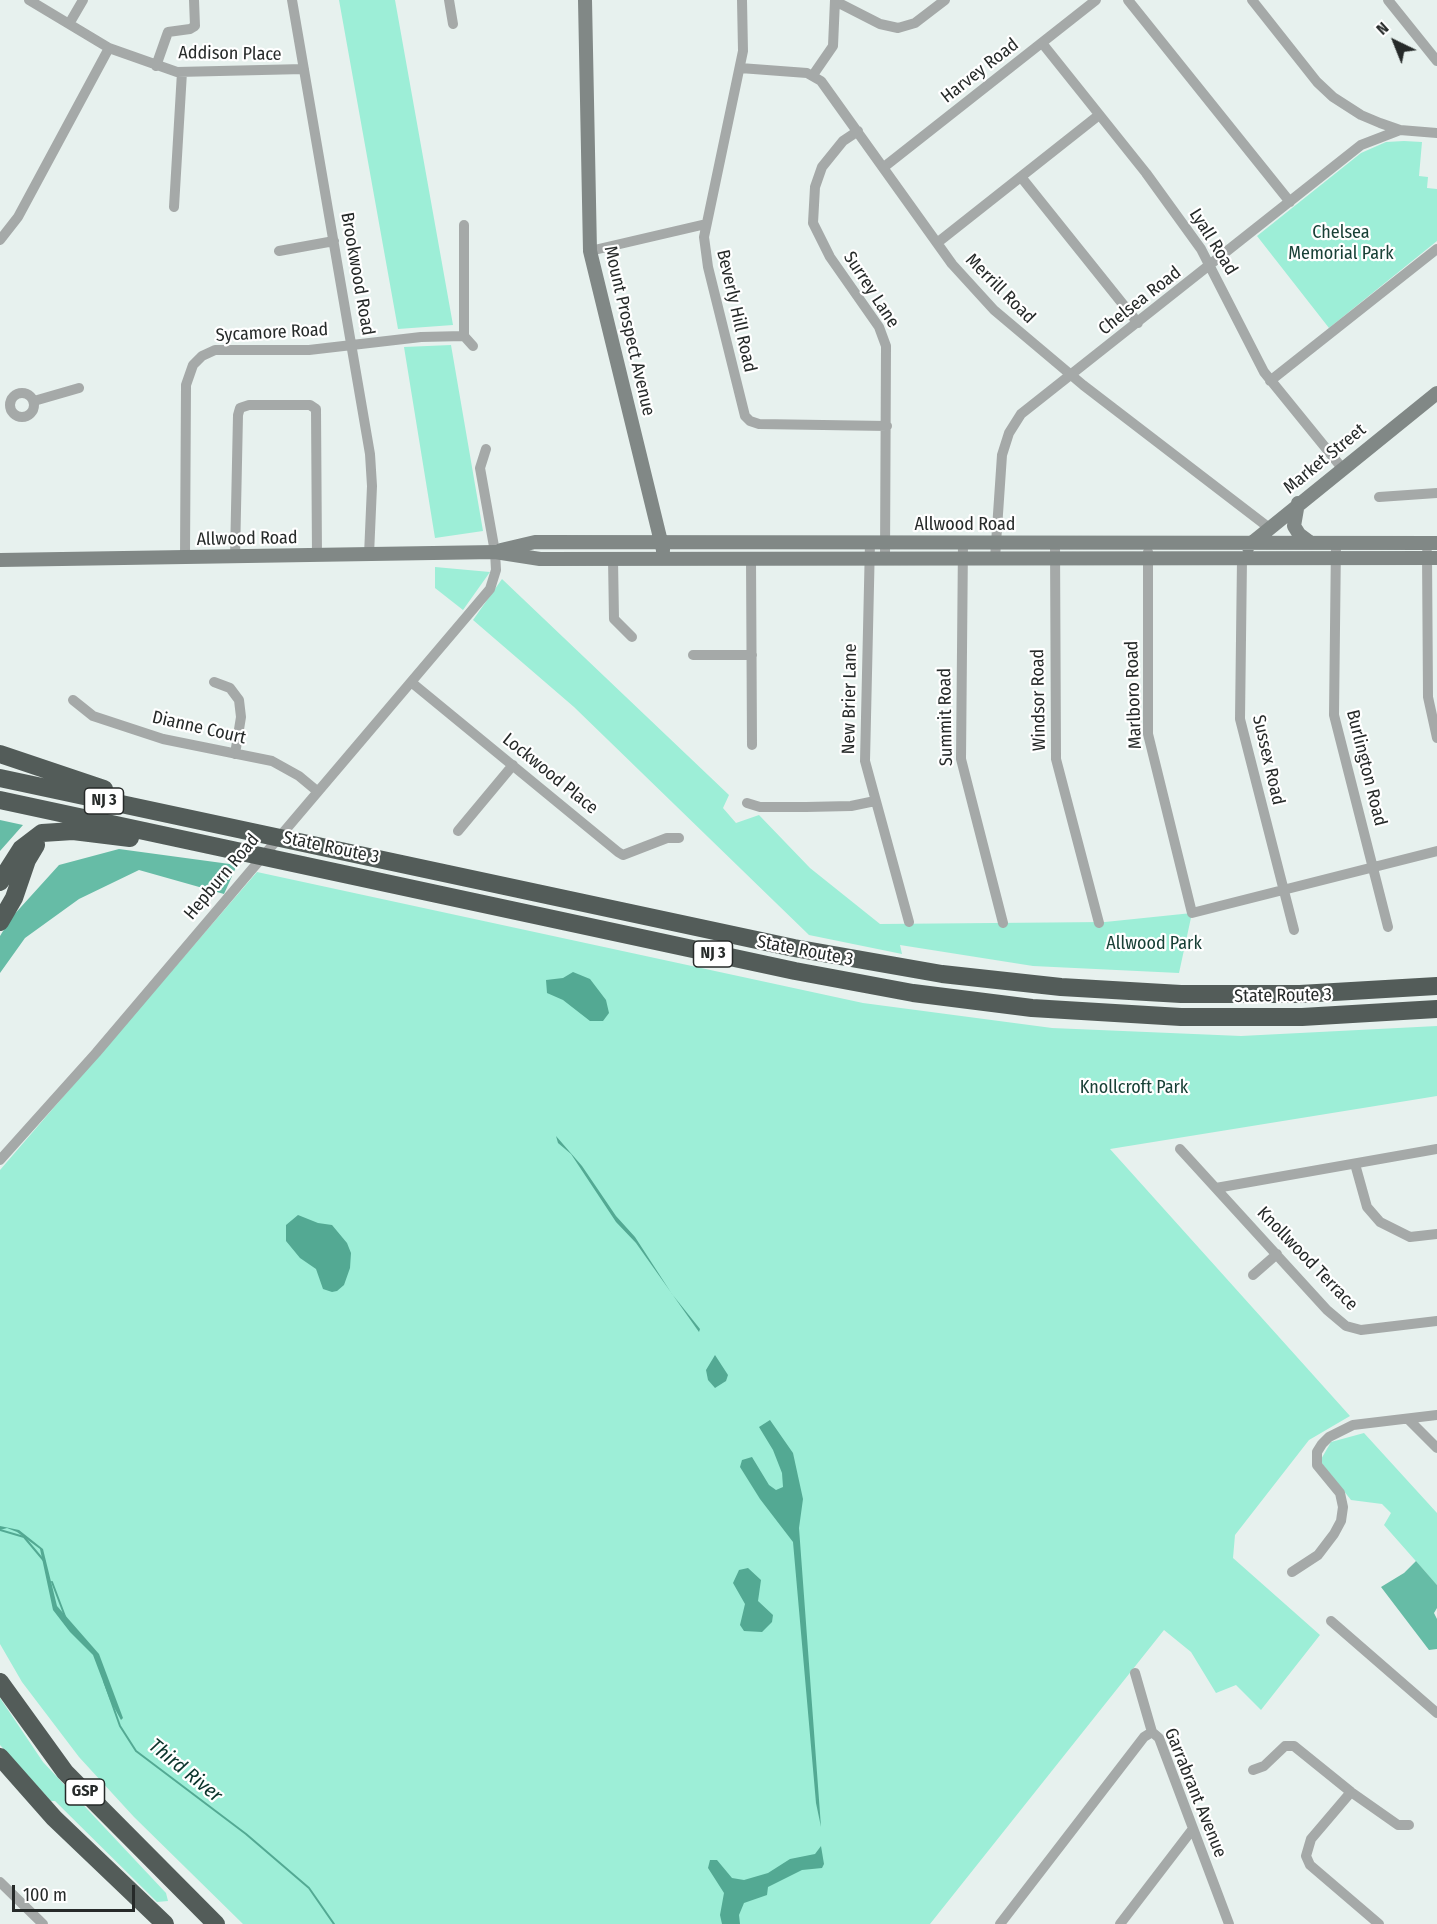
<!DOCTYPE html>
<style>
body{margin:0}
#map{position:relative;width:1437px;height:1924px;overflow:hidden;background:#e7f1ee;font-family:"Fira Sans Condensed",sans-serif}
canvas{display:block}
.north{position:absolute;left:1365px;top:12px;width:60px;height:60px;-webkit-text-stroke:4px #fff;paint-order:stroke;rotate:317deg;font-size:16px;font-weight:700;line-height:24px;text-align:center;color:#262a29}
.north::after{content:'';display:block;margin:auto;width:21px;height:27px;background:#262a29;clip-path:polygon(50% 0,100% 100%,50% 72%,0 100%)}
.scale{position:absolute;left:12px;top:1885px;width:123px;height:27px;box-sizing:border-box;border:3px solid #262a29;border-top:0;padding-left:8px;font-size:18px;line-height:21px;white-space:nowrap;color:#262a29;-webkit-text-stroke:4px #fff;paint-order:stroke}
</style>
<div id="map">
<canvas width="1437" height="1924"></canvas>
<div class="north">N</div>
<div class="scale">100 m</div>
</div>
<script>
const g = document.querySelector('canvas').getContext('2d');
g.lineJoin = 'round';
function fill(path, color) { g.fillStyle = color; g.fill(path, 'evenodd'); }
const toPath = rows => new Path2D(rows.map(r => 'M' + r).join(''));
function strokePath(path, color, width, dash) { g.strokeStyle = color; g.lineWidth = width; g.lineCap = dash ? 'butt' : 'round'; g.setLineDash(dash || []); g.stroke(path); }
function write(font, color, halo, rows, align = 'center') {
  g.font = font + ' "Fira Sans Condensed",sans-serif'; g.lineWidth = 4.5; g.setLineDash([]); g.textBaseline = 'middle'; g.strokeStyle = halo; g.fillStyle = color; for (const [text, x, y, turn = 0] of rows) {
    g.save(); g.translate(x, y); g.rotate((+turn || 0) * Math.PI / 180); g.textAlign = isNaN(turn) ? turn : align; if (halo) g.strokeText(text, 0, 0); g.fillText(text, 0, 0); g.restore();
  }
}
fill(toPath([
 [339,0,395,0,453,325,398,329],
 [1404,141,1422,142,1419,176,1428,177,1427,188,1437,189,1437,241,1329,328,1257,236,1361,153,1386,142],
 [451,345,483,531,435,538,404,347],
 [435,567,490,572,463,610,435,588],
 [502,579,729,795,723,808,736,823,759,815,810,868,880,924,1105,922,1192,913,1179,973,1033,966,900,945,902,954,809,935,574,707,473,620],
 [257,872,863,1003,1052,1028,1241,1036,1437,1026,1437,1096,1110,1149,1350,1416,1309,1440,1235,1535,1233,1558,1320,1635,1261,1710,1236,1685,1216,1693,1191,1652,1164,1630,930,1924,243,1924,134,1817,79,1757,22,1682,0,1644,0,1170],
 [1364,1433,1437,1513,1437,1585,1384,1525,1391,1513,1382,1504,1351,1500,1320,1461,1331,1442],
 [0,1698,43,1762,166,1893,168,1901,157,1902,55,1801,51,1801,0,1745]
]), '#9deed7');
fill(toPath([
 [0,820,23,825,0,851],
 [119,849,237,865,224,894,139,870,79,899,25,938,0,973,0,936,11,918,59,865],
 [1416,1561,1437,1585,1437,1608,1434,1613,1437,1619,1437,1649,1429,1650,1381,1587,1404,1573]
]), '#66bca6');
fill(toPath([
 [573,972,590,979,606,1000,609,1013,603,1021,590,1021,563,1000,547,993,546,980,563,978],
 [556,1136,582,1166,616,1216,635,1237,672,1294,700,1329,699,1332,636,1243,616,1222,571,1154,558,1143],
 [298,1215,318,1223,332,1225,347,1243,351,1253,350,1268,344,1285,337,1291,332,1292,323,1289,316,1269,300,1258,286,1241,286,1225],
 [715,1355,728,1375,726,1381,715,1388,708,1380,706,1370],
 [770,1420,793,1453,803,1499,799,1528,821,1827,816,1803,793,1542,760,1499,740,1467,742,1460,752,1457,769,1485,776,1490,783,1487,782,1473,773,1450,759,1427],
 [0,1526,19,1530,43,1549,57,1606,99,1654,123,1718,121,1720,110,1700,93,1655,70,1632,53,1610,40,1549,17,1532,7,1528,0,1530],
 [748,1568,761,1580,758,1601,773,1615,772,1622,762,1632,744,1631,740,1625,745,1604,733,1583,739,1570],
 [821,1846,824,1864,822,1868,802,1870,768,1887,767,1895,744,1903,739,1915,740,1924,722,1924,720,1915,724,1893,708,1868,710,1860,717,1860,732,1878,744,1880,768,1873,790,1859,815,1854]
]), '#53a993');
strokePath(toPath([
 [0,1530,24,1537,45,1562],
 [52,1582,66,1619],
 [104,1681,120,1726,136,1751,246,1834,309,1888,334,1924]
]), '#53a993', 2);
strokePath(toPath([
 [29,0,109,48,177,72,304,69],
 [292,0,370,454,372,486,369,555],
 [449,0,453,24],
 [742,0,743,51,704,237,708,267,745,416,750,421,759,424,887,426],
 [1128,0,1290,202],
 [1252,0,1317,82,1333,97,1361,115,1380,123,1400,130,1437,133],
 [1388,0,1437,61],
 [835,1,880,24,898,28,915,23,945,0],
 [69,24,83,0],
 [1042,43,1146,173,1201,249,1264,372,1342,468],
 [156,66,168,32,190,29,195,26,194,0],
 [740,68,807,73,821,81,952,264,994,310,1083,385,1268,527],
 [813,75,833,46,835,0],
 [858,131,843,141,822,167,815,187,813,223,830,257,879,327,886,346,885,559],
 [884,167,1096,0],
 [1021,177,1138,323],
 [174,207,182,72],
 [0,240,18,217,109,48],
 [937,243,1099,115],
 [279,251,334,241],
 [590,251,706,224],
 [464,336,464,225],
 [1270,381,1437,249],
 '10 405a12 12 0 1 1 24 0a12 12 0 1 1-24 0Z',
 [34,401,79,388],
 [1379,497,1437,493],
 [870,542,865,761,909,922],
 [963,542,961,759,1003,923],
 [1336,542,1334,715,1388,927],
 [1055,543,1056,759,1099,923],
 [1148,552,1148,734,1192,913,1437,851],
 [1427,552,1428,697,1437,738],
 [185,557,186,385,193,365,202,356,215,350,309,350,421,337,464,336,473,346],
 [235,557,238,415,240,408,249,405,310,405,316,409,317,556],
 [995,558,1002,455,1009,433,1021,414,1361,145,1400,130],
 [613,559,614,619,632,637],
 [751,559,752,745],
 [1242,559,1240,719,1294,930],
 [693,655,752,655],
 [214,682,230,688,239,700,241,717,235,754],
 [411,682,618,852,623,855,667,838,679,838],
 [73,700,93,716,163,739,272,761,299,776,317,791],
 [747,803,760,807,806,807,851,806,875,801],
 [458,831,513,765],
 [1180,1149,1327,1310,1346,1326,1361,1330,1437,1321],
 [0,1160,96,1053,490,589,496,570,495,552,480,468,486,449],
 [1355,1164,1367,1207,1380,1222,1410,1237,1437,1234],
 [1216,1188,1437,1149],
 [1253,1275,1277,1254],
 [1408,1419,1437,1448],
 [1292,1572,1318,1555,1334,1534,1341,1521,1343,1507,1340,1493,1317,1465,1317,1452,1322,1444,1329,1437,1353,1425,1437,1415],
 [1331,1621,1437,1713],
 [1135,1673,1152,1732,1159,1738,1229,1924],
 [1253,1770,1264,1766,1285,1746,1294,1746,1351,1792,1398,1825,1409,1825],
 [1351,1792,1311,1839,1306,1856,1310,1865,1379,1924],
 [0,1882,43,1924],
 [1000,1924,1144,1737,1152,1732],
 [1120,1924,1192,1830]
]), '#a5a9a8', 10);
strokePath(toPath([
 [585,0,590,251,663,550],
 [1298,503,1294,526,1299,534,1311,543],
 [1248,546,1437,393],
 [501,550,535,542,1437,543],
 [0,560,495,552,540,559,1437,558]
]), '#818886', 14);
strokePath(toPath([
 [0,754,104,789],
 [0,778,794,948,942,974,1061,987,1181,994,1300,994,1437,986],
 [0,800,795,971,913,993,1032,1008,1181,1017,1302,1017,1437,1009],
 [0,882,21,849,42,833,73,831,130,838],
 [0,922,14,898,27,860,36,845],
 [0,1682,65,1772,216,1924],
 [0,1757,54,1818,165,1924]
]), '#535c59', 18);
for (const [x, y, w] of [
 [104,801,39],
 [713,954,39],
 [85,1792,39]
]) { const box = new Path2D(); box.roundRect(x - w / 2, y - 13, w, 26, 4.5); g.fillStyle = '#fff'; g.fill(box); strokePath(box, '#262a29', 1.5); }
write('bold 16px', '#262a29', null, [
 ["NJ 3",104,801],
 ["NJ 3",713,954],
 ["GSP",85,1792]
]);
write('18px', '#262a29', '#fff', [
 ["Addison Place",230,54,1],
 ["Harvey Road",980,71,-38],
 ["Lyall Road",1213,242,58],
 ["Brookwood Road",357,274,80],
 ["Merrill Road",1000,289,45],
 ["Surrey Lane",871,290,57],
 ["Chelsea Road",1140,301,-38],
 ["Beverly Hill Road",736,311,77],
 ["Mount Prospect Avenue",629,331,77],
 ["Sycamore Road",272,333,-3],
 ["Market Street",1325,459,-39],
 ["Allwood Road",965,525],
 ["Allwood Road",247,539,-1],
 ["Marlboro Road",1134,695,-92],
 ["New Brier Lane",850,699,-89],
 ["Windsor Road",1039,700,-91],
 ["Summit Road",946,717,-91],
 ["Dianne Court",199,728,13],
 ["Sussex Road",1268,760,77],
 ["Burlington Road",1366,768,76],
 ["Lockwood Place",550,774,39],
 ["State Route 3",331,848,12],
 ["Hepburn Road",222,877,-50],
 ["State Route 3",805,951,11],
 ["State Route 3",1283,996,-1],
 ["Knollwood Terrace",1307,1259,46],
 ["Garrabrant Avenue",1195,1793,68]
]);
write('18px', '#184036', '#fff', [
 ["Chelsea",1341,233],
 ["Memorial Park",1341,254],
 ["Allwood Park",1154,944],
 ["Knollcroft Park",1134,1088]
]);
write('italic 20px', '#0a342b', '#fff', [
 ["Third River",185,1771,39]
]);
</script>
